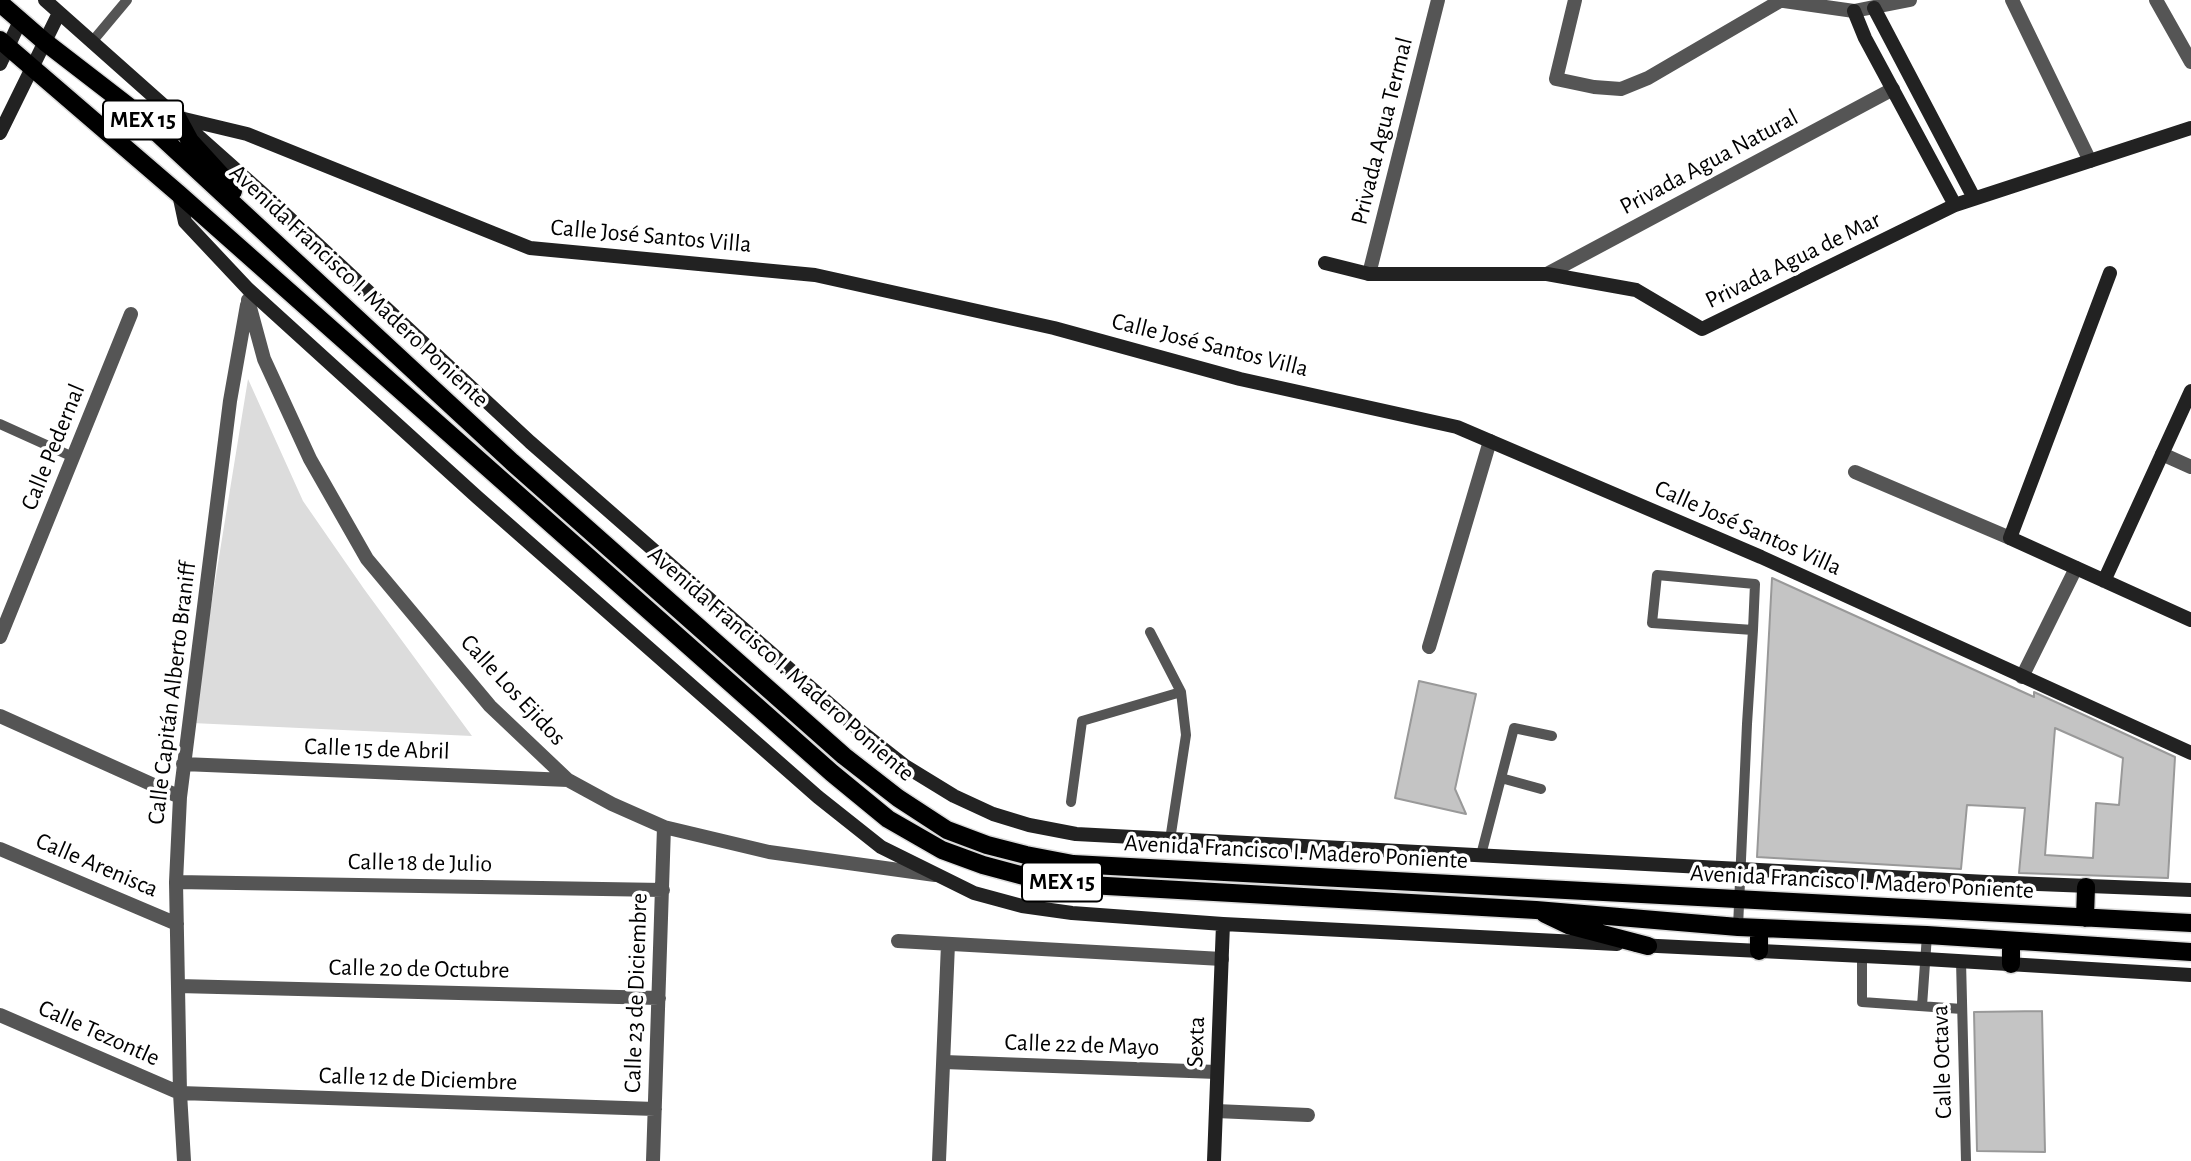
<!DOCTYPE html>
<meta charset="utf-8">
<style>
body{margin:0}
canvas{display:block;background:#fff}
</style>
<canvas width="2191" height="1161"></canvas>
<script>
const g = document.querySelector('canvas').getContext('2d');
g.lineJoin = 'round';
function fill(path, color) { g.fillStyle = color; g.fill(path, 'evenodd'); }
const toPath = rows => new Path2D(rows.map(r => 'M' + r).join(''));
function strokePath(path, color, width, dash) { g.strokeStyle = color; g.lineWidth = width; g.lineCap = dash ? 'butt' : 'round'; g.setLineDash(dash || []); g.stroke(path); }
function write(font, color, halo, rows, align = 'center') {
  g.font = font + ' "Alegreya Sans",sans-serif'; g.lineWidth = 7; g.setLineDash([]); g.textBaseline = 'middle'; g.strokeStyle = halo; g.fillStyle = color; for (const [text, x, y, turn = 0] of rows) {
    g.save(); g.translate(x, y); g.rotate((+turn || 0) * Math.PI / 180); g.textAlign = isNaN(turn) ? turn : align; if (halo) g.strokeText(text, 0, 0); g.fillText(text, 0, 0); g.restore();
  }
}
fill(toPath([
 [248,379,303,501,364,589,472,736,192,723]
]), '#dcdcdc');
const building = toPath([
 [1772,578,2034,697,2034,692,2175,757,2168,878,2019,873,2025,808,1967,805,1961,869,1757,857,1772,578],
 [2055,728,2123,758,2119,805,2096,803,2093,858,2045,855,2055,728],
 [1419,681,1476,694,1455,789,1466,814,1395,798,1419,681],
 [2042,1011,2045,1152,1977,1151,1974,1012,2042,1011]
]);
fill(building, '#c4c4c4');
strokePath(building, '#999', 2);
const primary = toPath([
 [0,3,45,42,128,106,512,462,844,756,898,798,947,830,987,845,1026,855,1073,864,2191,923],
 [0,40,179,194,832,773,888,819,942,850,983,865,1024,876,1071,884,1536,910,1738,927,1927,935,2191,952],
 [177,117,190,141,232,187,233,191],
 [1545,914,1568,925,1648,946],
 [2085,918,2086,887],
 [1759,928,1759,951],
 [2011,964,2011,941]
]);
strokePath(primary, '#dbdbdb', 21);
strokePath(toPath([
 [91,43,127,0],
 [0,424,73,457],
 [1150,632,1181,692,1186,735,1170,840],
 [1501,778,1541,789],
 [1071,802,1082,721,1181,692],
 [1481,855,1514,728,1552,736],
 [1738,927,1747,724,1753,630,1755,584,1657,575,1652,623,1753,630],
 [1862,956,1862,1002,1962,1009],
 [1961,961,1966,1161],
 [1922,1006,1927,935]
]), '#555', 10);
strokePath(toPath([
 [1575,0,1556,79,1594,87,1621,89,1648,78,1780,1],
 [1777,0,1854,11,1910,0],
 [2012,0,2090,161],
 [2156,0,2191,62],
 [1369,274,1438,0],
 [1547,274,1893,89],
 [248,300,264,359,310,459,367,559,490,706,568,780,612,804,664,827,769,852,935,875],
 [2162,454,2191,467],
 [1855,472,2010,538],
 [0,637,131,314],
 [1429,647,1490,441],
 [2022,677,2076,568],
 [0,716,180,797],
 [183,764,568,780],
 [0,849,177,924],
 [176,882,663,890],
 [898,941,1222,959],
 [178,986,659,998],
 [0,1015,180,1093,655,1109],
 [944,1062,1217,1072],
 [1216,1111,1308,1115],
 [184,1161,180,1093,176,882,180,797,230,401,247,305],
 [653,1161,664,827],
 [939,1161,948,944]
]), '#555', 14);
strokePath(toPath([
 [45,0,270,200,530,442,858,729,905,766,954,796,993,814,1029,825,1076,834,1987,882,2191,890],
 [1874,8,1974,198],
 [1854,11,1865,38,1955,205],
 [0,64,20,21],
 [180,118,247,134,530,248,815,275,1054,328,1240,379,1457,427,1761,557,2191,753],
 [0,133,59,13],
 [179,194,185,222,248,289,477,497,818,797,881,847,974,893,1022,906,1072,913,1223,924,1617,944],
 [1325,263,1369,274,1547,274,1636,290,1702,329,1955,205,2191,128],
 [2110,273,2010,538,2191,620],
 [2104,581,2191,391],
 [1637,945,1925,959,2191,975],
 [1214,1161,1223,924]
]), '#222', 14);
strokePath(primary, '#000', 18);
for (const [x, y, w] of [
 [143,120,80],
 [1062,882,80]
]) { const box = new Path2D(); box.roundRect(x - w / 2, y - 19.5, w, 39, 5); g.fillStyle = '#fff'; g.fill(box); strokePath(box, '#000', 2); }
write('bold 23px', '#000', null, [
 ["MEX 15",143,120],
 ["MEX 15",1062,882]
]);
write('24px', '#000', '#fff', [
 ["Privada Agua Termal",1382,131,-76],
 ["Privada Agua Natural",1709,162,-28],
 ["Calle José Santos Villa",651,236,5],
 ["Privada Agua de Mar",1793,260,-26],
 ["Avenida Francisco I. Madero Poniente",359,286,43],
 ["Calle José Santos Villa",1210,345,14],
 ["Calle Pedernal",53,447,-68],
 ["Calle José Santos Villa",1748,528,24],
 ["Avenida Francisco I. Madero Poniente",781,664,41],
 ["Calle Los Ejidos",513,690,47],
 ["Calle Capitán Alberto Braniff",172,693,-83],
 ["Calle 15 de Abril",377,749,2],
 ["Avenida Francisco I. Madero Poniente",1296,852,3],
 ["Calle 18 de Julio",420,863,1],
 ["Calle Arenisca",97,865,23],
 ["Avenida Francisco I. Madero Poniente",1862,882,3],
 ["Calle 20 de Octubre",419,969,1],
 ["Calle 23 de Diciembre",636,993,-88],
 ["Calle Tezontle",99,1033,24],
 ["Sexta",1196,1042,-88],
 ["Calle 22 de Mayo",1082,1045,2],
 ["Calle Octava",1942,1062,-92],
 ["Calle 12 de Diciembre",418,1079,2]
]);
</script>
